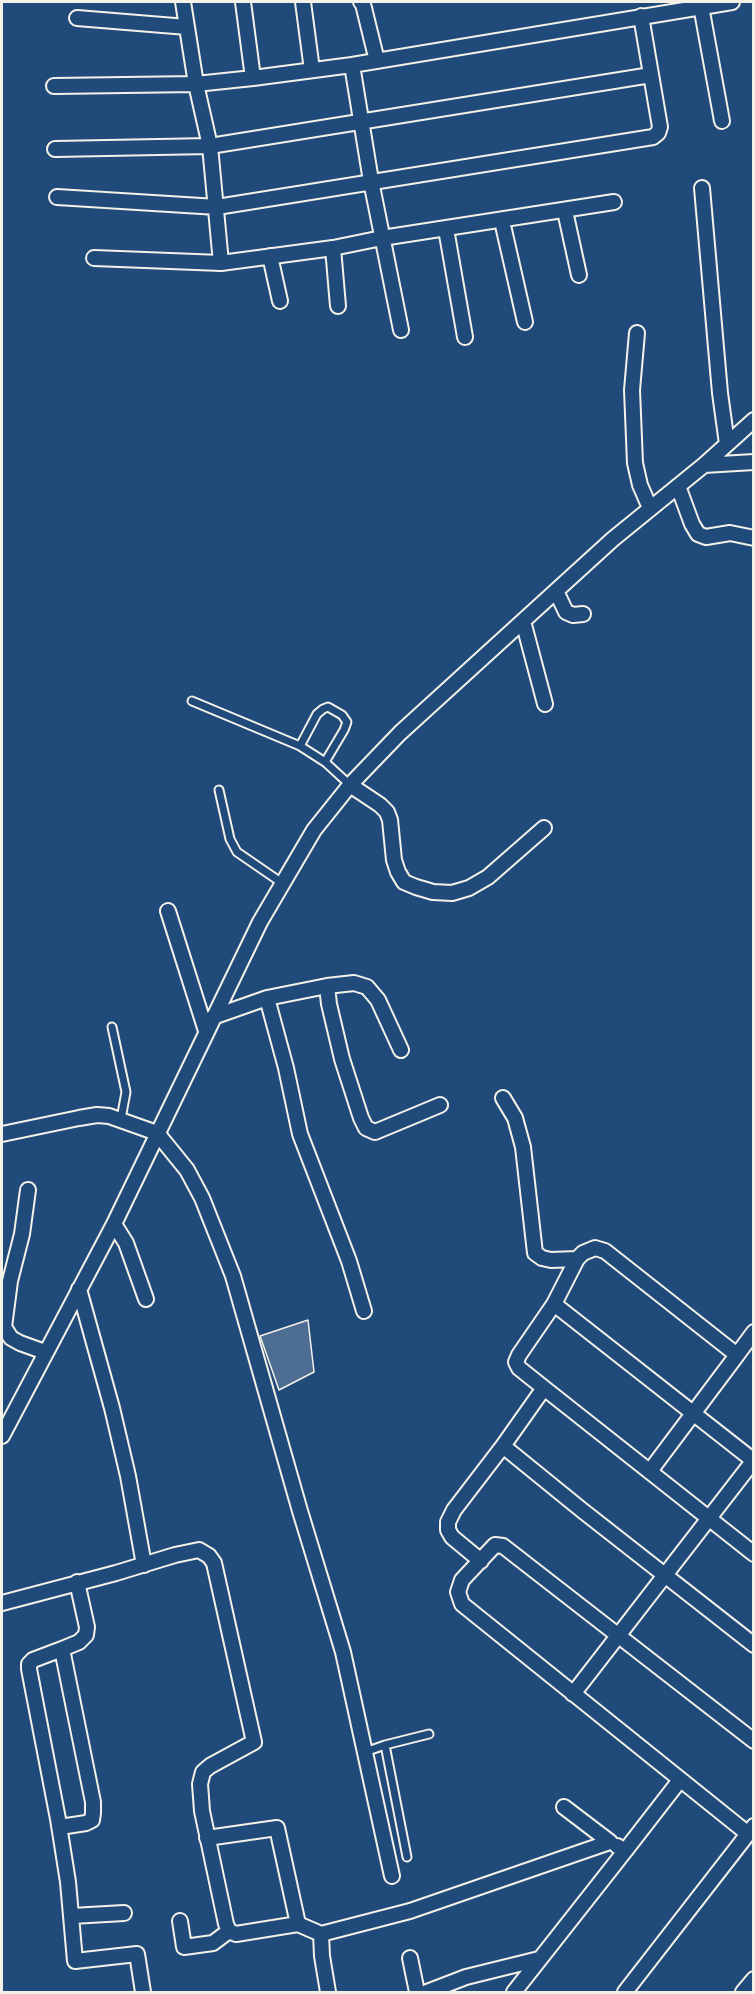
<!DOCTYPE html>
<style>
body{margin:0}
#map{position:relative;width:755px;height:1994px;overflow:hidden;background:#1f4a7a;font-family:"Playpen Sans",sans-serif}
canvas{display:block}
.frame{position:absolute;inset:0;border:3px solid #f4f1e8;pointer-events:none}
</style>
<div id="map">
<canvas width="755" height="1994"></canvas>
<div class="frame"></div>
</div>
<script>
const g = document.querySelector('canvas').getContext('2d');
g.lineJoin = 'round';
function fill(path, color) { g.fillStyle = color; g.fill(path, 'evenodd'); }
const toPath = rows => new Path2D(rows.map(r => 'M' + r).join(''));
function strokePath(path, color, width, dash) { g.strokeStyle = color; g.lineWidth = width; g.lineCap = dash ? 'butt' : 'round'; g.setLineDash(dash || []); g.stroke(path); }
const building = toPath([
 [308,1320,314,1372,279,1390,260,1336,308,1320]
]);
fill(building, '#4d6e92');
strokePath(building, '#f4f1e8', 1.5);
const service = toPath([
 [192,701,300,746,325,762,350,785],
 [300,746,317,714,323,709,328,707,342,715,347,722,344,730,325,762],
 [219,790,230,839,237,852,282,883],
 [112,1027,126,1092,121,1119],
 [385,1745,429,1734],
 [365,1752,385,1745,407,1857]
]);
const minor = toPath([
 [183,2,196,84,210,146,221,263],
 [243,2,253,78],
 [303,2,312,70],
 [361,2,363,4,377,61],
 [701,6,722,121],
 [77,18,187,27],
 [352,65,371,181,401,330],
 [54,86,196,84,253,78,352,65,732,2],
 [55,149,210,146,651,75],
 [702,188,720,393,727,444],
 [57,197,217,207,653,137,658,133,660,127,641,16],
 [565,211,579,275],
 [502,221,525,322],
 [446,229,465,337],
 [333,248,338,306],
 [270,256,280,301],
 [94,258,221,263,333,248,382,238,614,202],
 [637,333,632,390,635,463,640,485,650,508],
 [704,465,754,462],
 [678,486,692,524,698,534,706,537,730,533,754,538],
 [556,591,566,612,573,615,583,614],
 [523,621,545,704],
 [350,785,380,805,387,812,390,820,394,860,398,872,404,882,416,887,433,892,452,893,469,888,488,877,544,828],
 [168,911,206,1031],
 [327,986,354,983,367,987,378,1000,401,1050],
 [267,998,286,1068,300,1134,349,1261,364,1311],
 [213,1017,267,998,327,986,329,1004,342,1059,361,1118,366,1128,375,1132,440,1105],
 [503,1098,515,1118,523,1147,535,1253,542,1258,551,1260,577,1259],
 [2,1134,79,1118,97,1115,109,1116,157,1133,187,1170,202,1198,233,1276,300,1511,343,1652,392,1876],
 [28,1190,22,1234,10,1281,4,1327,11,1338,20,1343,45,1352],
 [114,1224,126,1243,146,1299],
 [79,1289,112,1408,128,1476,144,1565],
 [554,1304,754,1461],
 [544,1388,519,1368,516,1362,519,1355,554,1304,577,1259,583,1253,595,1248,605,1251,737,1355,754,1332],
 [2,1436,114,1224,260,922,314,830,350,785,400,733,613,539,704,465,754,420],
 [503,1446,544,1388,754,1554],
 [650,1471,737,1355],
 [481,1561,452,1537,448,1530,448,1522,454,1510,503,1446,583,1511,754,1645],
 [2,1603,116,1573,175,1555,199,1550,209,1556,214,1563,254,1742,210,1766,203,1772,200,1784,202,1811,226,1924,229,1931,236,1934,298,1924,321,1934],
 [62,1649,33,1660,29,1664,29,1669,58,1819,68,1882,75,1961,137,1954,143,1992],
 [573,1694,754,1460],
 [60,1827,86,1823,92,1820,93,1813,93,1802,62,1649,79,1642,86,1635,87,1627,77,1582],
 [747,1833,462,1604,458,1592,462,1580,495,1545,503,1546,754,1741],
 [207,1838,277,1828,298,1924],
 [617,1846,625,1851,680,1780],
 [72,1916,124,1913],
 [180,1921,184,1947,213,1943,229,1931],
 [410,1958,417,1992],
 [328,1992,322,1956,321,1934,410,1911,610,1842,564,1807],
 [427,1992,466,1977,539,1959],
 [514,1992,625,1851],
 [625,1992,754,1826],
 [743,1992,754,1979]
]);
strokePath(service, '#f4f1e8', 11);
strokePath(minor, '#f4f1e8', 18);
strokePath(service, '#1f4a7a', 7);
strokePath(minor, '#1f4a7a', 14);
</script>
